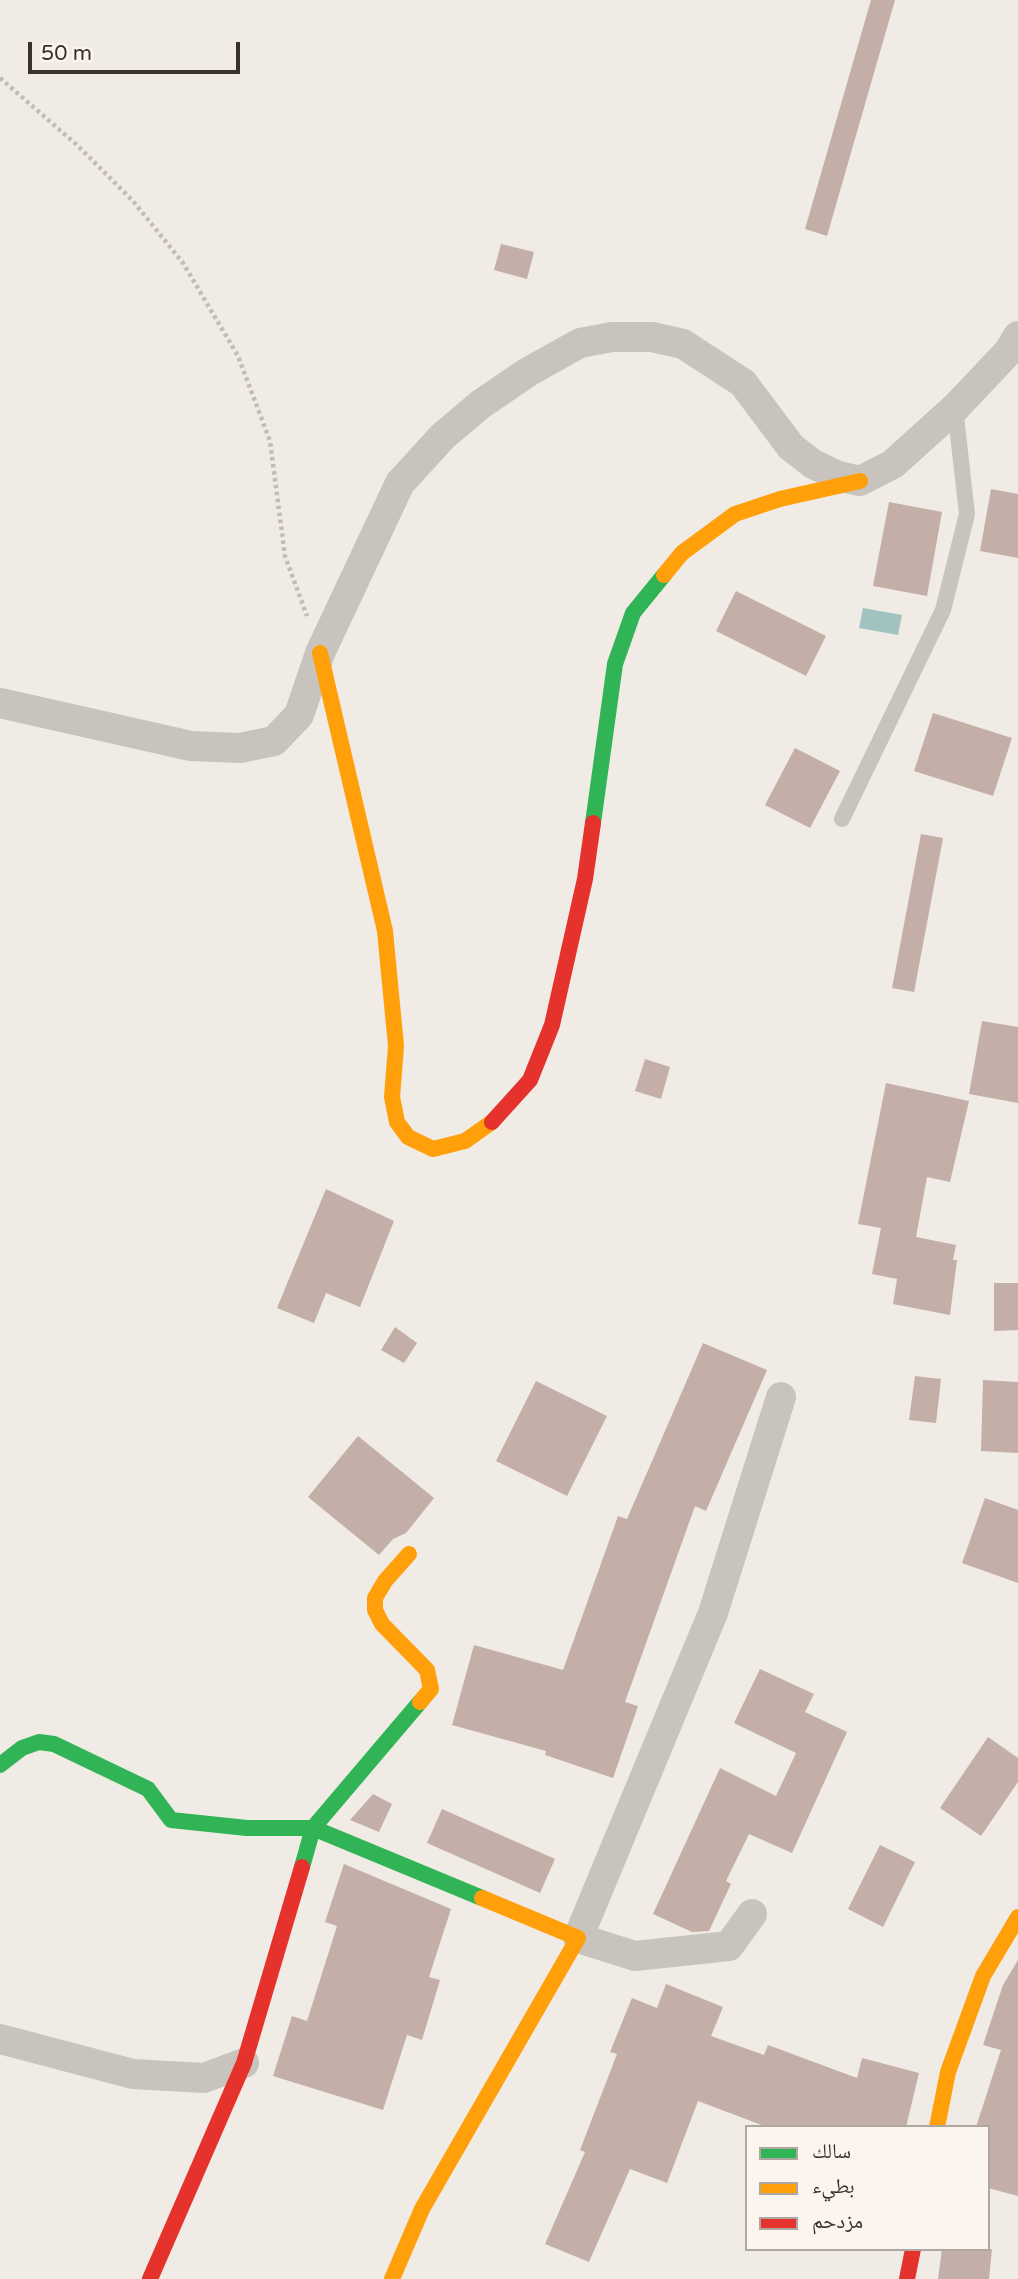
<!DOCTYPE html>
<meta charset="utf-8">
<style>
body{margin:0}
#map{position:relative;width:1018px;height:2279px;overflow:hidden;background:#f0ebe5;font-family:"Varela Round","Noto Naskh Arabic",sans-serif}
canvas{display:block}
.legend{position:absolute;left:745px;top:2125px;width:245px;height:126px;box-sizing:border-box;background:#fbf5ee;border:2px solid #aea6a0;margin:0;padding:9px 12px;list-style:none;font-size:21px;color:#3b302b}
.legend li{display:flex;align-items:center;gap:14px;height:35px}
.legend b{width:35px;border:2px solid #aea6a0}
.scale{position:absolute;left:28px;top:42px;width:212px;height:32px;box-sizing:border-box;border:4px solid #3b302b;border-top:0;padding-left:9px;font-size:21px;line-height:24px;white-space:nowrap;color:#3b302b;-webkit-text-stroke:5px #fbf5ee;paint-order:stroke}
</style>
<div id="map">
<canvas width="1018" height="2279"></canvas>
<ul class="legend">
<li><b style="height:9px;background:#30b455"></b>سالك</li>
<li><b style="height:9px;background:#ff9f0a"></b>بطيء</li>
<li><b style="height:9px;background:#e5322d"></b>مزدحم</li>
</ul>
<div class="scale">50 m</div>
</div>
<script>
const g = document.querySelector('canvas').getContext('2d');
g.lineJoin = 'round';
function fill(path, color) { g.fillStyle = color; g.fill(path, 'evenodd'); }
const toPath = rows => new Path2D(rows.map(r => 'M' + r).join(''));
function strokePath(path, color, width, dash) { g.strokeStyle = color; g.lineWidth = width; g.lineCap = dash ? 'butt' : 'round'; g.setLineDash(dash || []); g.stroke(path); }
fill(toPath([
 [863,608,902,615,898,635,859,628]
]), '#a1c2c1');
fill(toPath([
 [871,0,895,0,827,236,805,229],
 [501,244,534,252,527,279,494,270],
 [991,489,1018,494,1018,558,980,551],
 [889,502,942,512,927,596,873,586],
 [736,591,826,636,806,676,716,631],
 [933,713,1012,738,993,796,914,771],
 [795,748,840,771,810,828,765,805],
 [921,834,943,838,914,992,892,988],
 [982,1021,1018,1027,1018,1103,969,1094],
 [645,1059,670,1067,661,1099,635,1091],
 [886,1083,969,1101,950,1182,927,1177,916,1237,956,1245,953,1260,957,1260,950,1315,893,1304,897,1279,872,1274,881,1228,858,1224],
 [326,1189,394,1221,360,1307,326,1293,314,1323,277,1308],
 [994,1283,1018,1283,1018,1330,994,1331],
 [395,1327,417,1343,404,1363,381,1350],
 [703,1343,767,1370,706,1511,695,1506,625,1702,638,1706,613,1778,545,1755,546,1751,452,1725,474,1645,563,1670,618,1516,627,1519],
 [915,1376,941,1379,936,1423,909,1420],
 [983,1380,1018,1382,1018,1453,981,1451],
 [536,1381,607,1416,567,1496,496,1461],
 [358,1436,434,1498,406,1533,393,1539,379,1555,308,1497],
 [985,1498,1018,1510,1018,1583,962,1563],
 [760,1669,814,1694,805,1712,847,1732,792,1853,749,1834,726,1881,731,1884,709,1931,692,1932,653,1914,720,1768,776,1796,796,1753,734,1723],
 [988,1737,1018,1758,1018,1782,981,1836,940,1808],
 [373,1794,392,1804,379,1832,350,1820],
 [442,1809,555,1859,540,1893,427,1843],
 [880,1845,915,1862,883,1927,848,1909],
 [344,1864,451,1909,429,1977,440,1980,422,2040,407,2035,383,2110,273,2076,292,2016,307,2021,337,1926,325,1922],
 [1018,1960,1018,2196,988,2188,988,2127,976,2127,1001,2050,983,2045,1003,1985],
 [666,1984,723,2007,711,2036,764,2055,768,2045,857,2078,862,2058,919,2073,906,2127,767,2127,698,2101,667,2183,630,2169,589,2262,545,2244,585,2152,580,2150,617,2054,610,2052,632,1998,657,2008],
 [942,2249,992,2249,989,2279,938,2279]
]), '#c3afa7');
strokePath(toPath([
 [0,78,77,145,133,201,183,263,238,356,270,441,285,556,307,616]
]), '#c2bbb6', 4.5, [3.5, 3.5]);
strokePath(toPath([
 [842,819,943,610,967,514,955,408]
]), '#c9c3be', 16);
strokePath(toPath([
 [0,703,191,746,240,748,274,741,299,715,320,653,400,483,443,436,481,404,528,372,580,343,612,337,652,337,683,344,743,383,791,447,813,464,838,476,860,481,893,464,955,408,1009,351,1018,336],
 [752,1914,729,1946,635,1956,578,1938,713,1613,781,1397],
 [0,2039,133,2074,204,2078,244,2063]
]), '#c9c3be', 30);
strokePath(toPath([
 [593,823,615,664,633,613,664,575],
 [420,1702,313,1828,482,1898],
 [0,1765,22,1748,39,1742,54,1744,148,1789,171,1820,247,1828,313,1828,302,1867]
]), '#30b455', 16);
strokePath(toPath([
 [664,575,682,553,735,514,780,499,860,481],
 [320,653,385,931,396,1046,392,1097,397,1122,408,1137,433,1149,465,1141,492,1122],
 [409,1554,385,1581,375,1598,375,1610,382,1624,427,1670,431,1689,420,1702],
 [937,2127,948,2072,983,1976,1018,1917],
 [392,2279,422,2209,578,1938,482,1898]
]), '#ff9f0a', 16);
strokePath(toPath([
 [492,1122,530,1080,552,1025,585,879,593,823],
 [150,2279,244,2063,302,1867],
 [907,2279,913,2249]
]), '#e5322d', 16);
</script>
